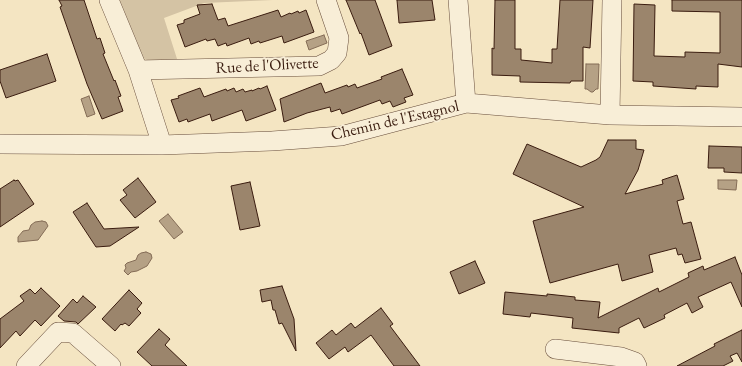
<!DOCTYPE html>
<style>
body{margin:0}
canvas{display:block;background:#f4e5c2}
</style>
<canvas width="742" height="366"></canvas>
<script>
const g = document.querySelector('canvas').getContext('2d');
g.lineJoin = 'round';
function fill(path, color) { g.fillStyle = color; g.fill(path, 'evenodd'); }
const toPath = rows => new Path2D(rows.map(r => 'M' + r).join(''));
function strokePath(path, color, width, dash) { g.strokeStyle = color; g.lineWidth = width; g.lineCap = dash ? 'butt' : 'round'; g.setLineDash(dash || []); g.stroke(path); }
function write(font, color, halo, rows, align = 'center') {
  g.font = font + ' "EB Garamond",serif'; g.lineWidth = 3.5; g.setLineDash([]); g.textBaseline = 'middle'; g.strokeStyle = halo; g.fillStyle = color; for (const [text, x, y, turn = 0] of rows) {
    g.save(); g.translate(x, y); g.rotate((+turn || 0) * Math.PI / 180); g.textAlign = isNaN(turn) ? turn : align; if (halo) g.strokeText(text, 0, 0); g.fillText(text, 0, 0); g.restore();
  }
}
fill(toPath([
 [120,0,273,0,204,3,164,18,178,62,151,62,143,58]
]), '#d4c3a4');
const water = toPath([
 [324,35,327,43,309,50,306,41,324,35],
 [586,64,599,64,598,89,596,89,593,92,591,92,587,89,585,89,586,64],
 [89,96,95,114,87,117,81,99,89,96],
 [718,180,737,180,736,190,718,189,718,180],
 [168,214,183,232,174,239,159,221,168,214],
 [42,221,46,222,48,226,38,240,18,242,18,237,23,231,29,230,31,225,35,222,42,221],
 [146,252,151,254,152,258,147,266,137,271,131,272,128,275,124,271,126,268,125,265,127,263,136,260,138,255,141,253,146,252]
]);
fill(water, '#b5a185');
strokePath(water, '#846c56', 1);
const building = toPath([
 [59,0,84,0,97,39,100,38,105,53,103,54,114,81,115,80,121,96,118,97,123,111,102,119,87,84,60,7,62,6,59,0],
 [346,0,375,0,392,46,369,55,361,33,360,34,346,0],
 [397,0,432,0,435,20,399,23,397,0],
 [495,0,515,0,515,49,521,49,521,60,552,63,552,49,557,49,560,0,593,0,590,48,583,47,583,81,571,81,570,83,520,82,520,76,492,75,492,48,494,49,495,0],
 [672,0,742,0,742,67,718,64,718,87,696,86,696,89,653,86,653,82,633,81,634,4,655,5,654,56,685,57,685,52,720,53,720,12,672,11,672,0],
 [212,4,218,20,225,18,228,26,278,10,281,17,290,13,291,14,298,11,299,13,306,10,314,32,284,43,282,36,260,43,259,41,251,44,249,38,227,46,226,43,218,46,215,39,207,41,206,39,185,47,177,25,184,23,184,20,200,14,197,5,212,4],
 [47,54,56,81,6,98,0,81,0,70,47,54],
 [402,69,413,95,404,98,406,102,393,107,390,101,382,104,380,100,342,114,340,109,331,112,330,107,307,113,284,122,280,99,321,83,325,93,347,85,348,87,355,84,357,88,382,79,381,77,402,69],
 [267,86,276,110,246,121,242,110,212,121,210,114,188,122,187,119,179,122,171,100,179,98,178,96,200,88,204,97,226,89,227,91,234,88,236,92,243,89,245,92,252,90,252,91,259,88,260,89,267,86],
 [608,140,636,140,636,149,644,150,638,170,625,194,663,184,662,180,677,175,684,199,677,201,683,224,691,222,701,259,685,263,682,254,678,255,676,248,649,255,653,272,622,281,618,264,550,283,533,221,584,207,513,174,527,144,581,167,596,160,600,157,608,140],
 [709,146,742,147,742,173,724,172,724,168,708,168,709,146],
 [138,178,156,202,135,218,120,200,127,195,123,190,138,178],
 [14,180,15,181,18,180,34,204,0,227,0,189,14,180],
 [250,182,260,226,240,230,231,186,250,182],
 [87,203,104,229,139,227,110,246,96,247,73,212,87,203],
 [735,257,742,275,742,307,731,282,698,297,703,307,692,313,687,303,664,315,665,318,644,328,639,318,619,328,619,333,572,328,573,318,531,313,530,317,503,314,505,292,547,296,547,294,575,297,575,300,600,302,598,318,658,288,659,292,689,277,688,273,703,266,704,270,735,257],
 [475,261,485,283,459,294,450,272,475,261],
 [282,286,294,319,296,351,282,323,279,324,275,310,273,310,271,300,262,302,260,290,282,286],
 [41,288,60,306,41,326,35,320,20,336,16,331,0,348,0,319,24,301,20,296,30,289,35,294,41,288],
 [129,290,142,303,137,309,141,313,129,326,125,323,122,325,121,324,115,331,102,319,129,290],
 [83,296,96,307,78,324,76,322,64,321,58,316,73,299,77,303,83,296],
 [381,308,393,324,390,326,420,366,394,366,371,335,348,352,345,347,329,359,316,343,332,330,336,335,351,323,355,328,381,308],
 [159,329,170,339,165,345,187,366,152,366,137,352,159,329],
 [742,330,742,362,737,353,730,356,733,361,723,366,677,366,715,346,714,344,742,330]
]);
fill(building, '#9b856c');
strokePath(building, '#3a1c0f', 1);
const street = toPath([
 [109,0,138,70,162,145],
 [458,0,466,103],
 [138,70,319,66,331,60,337,53,339,38,326,0],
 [610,115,612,0],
 [0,144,162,145,272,141,341,136,466,103,610,115,742,117],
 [555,349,621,357,635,362,637,366],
 [26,366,58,332,73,333,111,366]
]);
strokePath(street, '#684e3c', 20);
strokePath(street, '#f8eed7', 19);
write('16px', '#3a1c0f', '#f8eed7', [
 ["Rue de l'Olivette",267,66,-3],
 ["Chemin de l'Estagnol",395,121,-13]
]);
</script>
